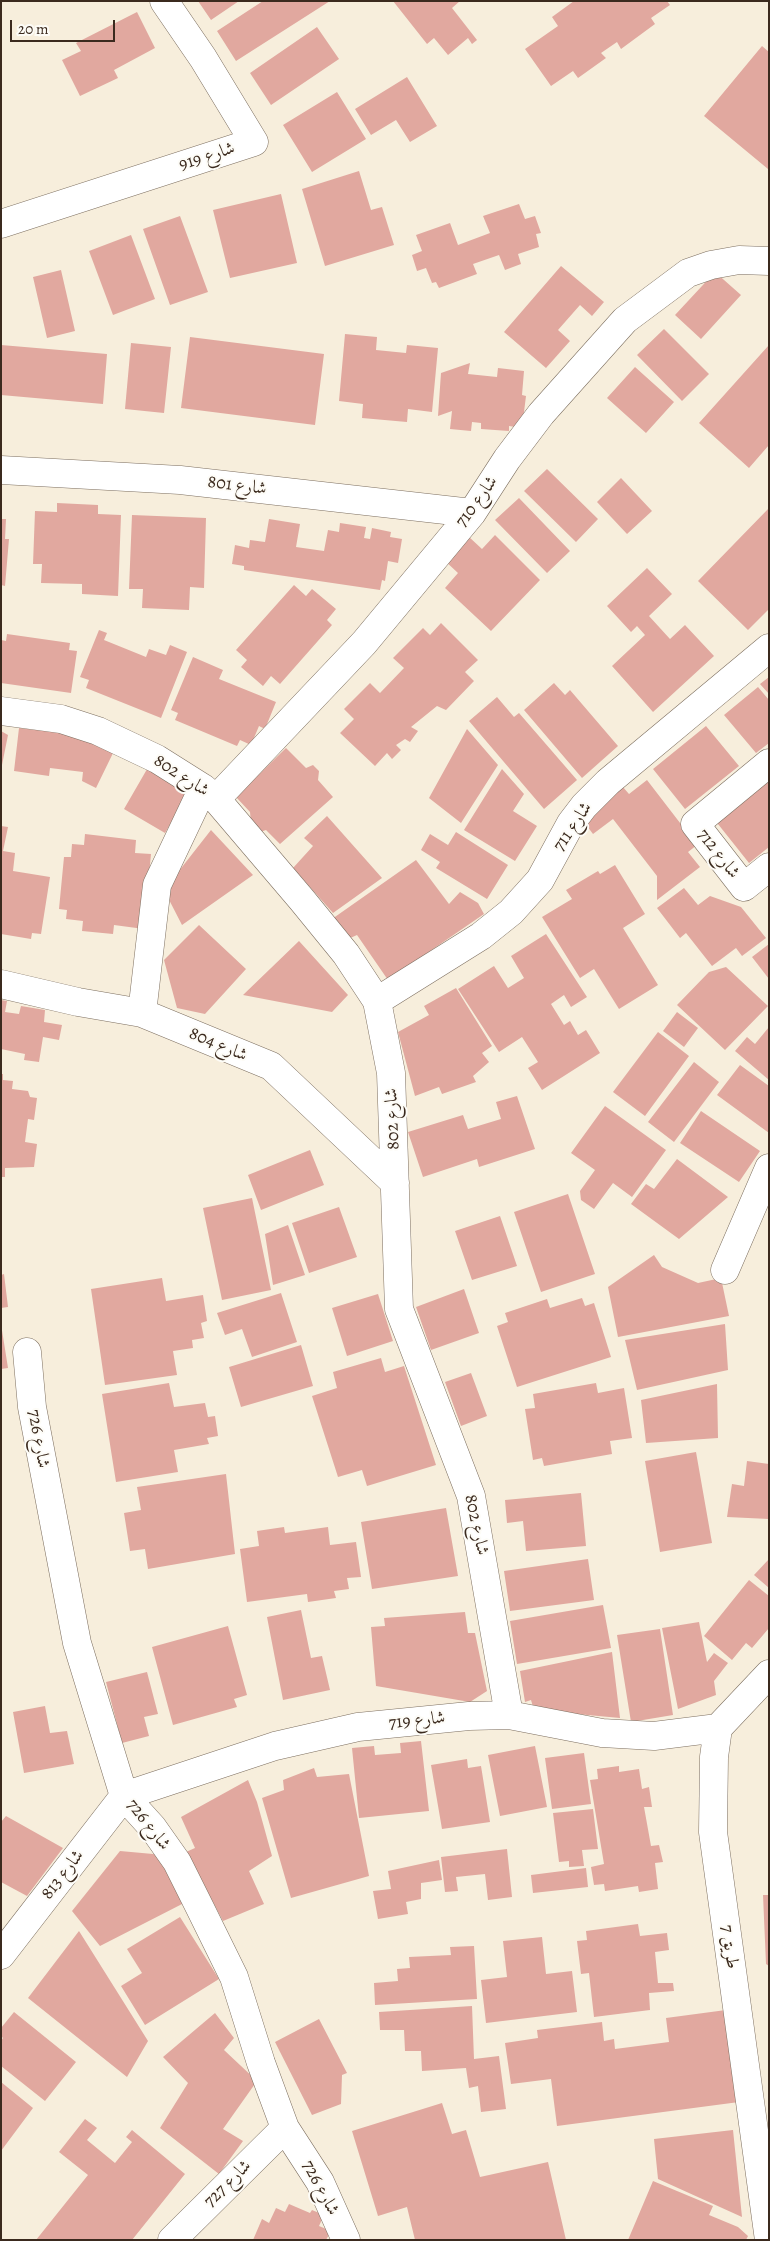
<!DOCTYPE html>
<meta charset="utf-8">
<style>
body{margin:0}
#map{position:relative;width:770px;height:2241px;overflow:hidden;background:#f7eedc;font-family:Alegreya,serif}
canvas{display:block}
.frame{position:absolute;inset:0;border:2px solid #3b2a1e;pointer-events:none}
.scale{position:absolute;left:10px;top:20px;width:105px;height:22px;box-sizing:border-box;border:2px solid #3b2a1e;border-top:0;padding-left:6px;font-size:15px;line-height:18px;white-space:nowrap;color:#3b2a1e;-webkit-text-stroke:4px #fdfcf7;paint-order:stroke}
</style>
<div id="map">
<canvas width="770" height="2241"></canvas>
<div class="frame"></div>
<div class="scale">20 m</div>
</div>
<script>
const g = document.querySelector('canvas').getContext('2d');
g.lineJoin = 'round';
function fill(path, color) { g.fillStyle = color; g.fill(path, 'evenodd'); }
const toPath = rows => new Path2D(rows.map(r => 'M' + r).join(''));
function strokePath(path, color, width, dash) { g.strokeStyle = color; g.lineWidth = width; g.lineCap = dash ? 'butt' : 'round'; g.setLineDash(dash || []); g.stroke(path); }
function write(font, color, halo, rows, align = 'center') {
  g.font = font + ' Alegreya,Amiri,serif'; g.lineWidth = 4; g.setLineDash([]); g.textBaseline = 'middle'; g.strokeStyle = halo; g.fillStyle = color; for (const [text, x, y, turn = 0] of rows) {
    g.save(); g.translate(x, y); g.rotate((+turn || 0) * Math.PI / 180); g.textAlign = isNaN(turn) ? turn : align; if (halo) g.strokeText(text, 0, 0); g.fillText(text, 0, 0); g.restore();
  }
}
fill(toPath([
 [198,1,239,1,211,20],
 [263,1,330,1,236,61,217,31],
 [393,1,460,1,452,8,477,40,472,44,468,38,448,55,434,38,427,44],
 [574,1,667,1,670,5,651,18,655,24,621,49,617,42,601,53,606,58,578,78,573,71,551,86,525,49,558,26,552,17],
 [137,12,155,48,114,70,118,78,80,96,62,60,81,51,76,43],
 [317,27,339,59,271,105,250,73],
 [762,46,769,52,768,169,704,116],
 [407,77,437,126,410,142,396,120,371,135,355,109],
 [337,92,366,139,312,172,283,125],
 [359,171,371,210,382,207,394,245,325,266,302,189],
 [281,194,297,263,230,278,213,210],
 [519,204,525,219,535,216,541,233,536,234,539,247,518,254,521,264,505,270,499,255,473,264,477,274,439,288,436,282,432,283,426,268,417,271,412,255,422,251,416,235,450,223,458,245,490,233,483,216],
 [180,216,208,292,170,305,143,229],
 [131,235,155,299,113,315,89,251],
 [561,266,604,302,592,316,580,305,558,330,570,341,546,368,504,332],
 [61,270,75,331,47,338,33,277],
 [715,272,741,295,701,339,675,315],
 [664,329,709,374,682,401,637,355],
 [345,334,377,337,376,350,406,353,407,345,438,348,432,412,408,409,407,422,362,418,363,404,339,401],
 [190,337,324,354,315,425,181,408],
 [131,343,171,347,164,413,125,409],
 [1,345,107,354,103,404,1,395],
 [769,345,769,445,749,468,699,423],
 [470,363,468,374,497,377,498,368,524,371,522,395,526,396,522,428,509,426,509,431,481,429,481,423,472,422,471,431,450,429,452,411,438,416,441,373],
 [635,367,674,402,646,433,607,398],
 [547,469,598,519,576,542,524,491],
 [621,478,652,511,627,534,597,502],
 [519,498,570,551,547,573,495,520],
 [57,503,98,505,98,514,121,515,118,596,82,594,82,584,41,583,42,564,33,564,35,511,57,512],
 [769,508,769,609,748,630,698,581],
 [132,515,206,518,204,588,190,587,189,610,142,608,143,589,129,589],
 [1,519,6,519,5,539,9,539,5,586,1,585],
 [269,519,300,524,296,547,324,551,328,530,339,532,340,523,366,527,364,538,370,539,372,528,391,532,390,537,402,539,398,563,388,561,385,581,382,580,380,590,244,570,244,566,232,564,235,545,249,548,250,540,265,542],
 [495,535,540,580,491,631,445,588,458,573,444,560,468,536,482,549],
 [647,568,672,594,649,616,670,639,685,625,714,656,653,712,612,666,645,635,637,626,631,632,607,606],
 [294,585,306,596,312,589,336,609,327,620,332,625,280,684,271,676,263,686,241,667,247,660,236,650],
 [441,623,478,660,465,672,474,681,446,710,437,706,411,727,418,731,410,742,405,739,396,745,401,750,392,759,387,753,375,766,340,733,354,719,344,709,370,683,380,693,404,668,393,658,423,628,430,635],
 [99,630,107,633,104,640,146,657,149,649,166,655,170,645,187,652,161,718,86,688,89,680,80,677],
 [7,634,70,643,69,650,77,651,71,693,1,683,1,640,6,641],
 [193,657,223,670,219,679,276,702,265,729,259,726,251,745,240,740,237,746,175,720,178,713,171,710],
 [769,677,769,694,760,684],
 [554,683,565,695,570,690,618,746,582,778,524,710],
 [758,687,769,700,769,743,756,753,724,715],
 [497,697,514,717,519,713,577,780,544,809,469,721],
 [39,725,114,751,96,788,82,781,83,772,50,768,49,776,14,771,19,728,36,730],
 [706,726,739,766,685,809,653,769],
 [467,729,498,765,461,823,429,798],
 [1,731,8,735,2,765,1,765],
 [286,748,306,768,313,765,319,771,318,780,333,797,280,844,266,830,260,832,251,822,250,812,236,797],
 [150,764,191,788,165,833,124,809],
 [502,769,524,794,513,811,537,826,515,861,464,830],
 [769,779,769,847,749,863,714,819],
 [647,780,697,845,688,852,700,867,657,900,657,876,613,819,593,834,581,818,622,786,629,794],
 [327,816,382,878,333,913,293,868,313,846,304,838],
 [1,826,8,827,3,851,15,853,13,871,50,877,41,934,32,933,31,939,1,934],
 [211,830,253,875,182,925,164,890],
 [456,832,508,865,487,899,436,868,440,862,421,850,430,834,448,845],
 [85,834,136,840,135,853,151,854,144,929,114,925,113,934,82,931,83,921,66,919,67,910,59,909,64,857,71,857,72,844,84,845],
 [416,860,449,904,460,892,478,903,484,914,388,980,357,935,348,939,332,919],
 [615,865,645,914,623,928,658,985,619,1009,594,969,580,978,542,917,572,899,566,890,598,871,600,874],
 [684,888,698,905,710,896,741,907,766,938,742,956,736,948,712,966,686,933,680,938,657,908],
 [199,925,246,969,205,1014,177,1008,164,960],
 [546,934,587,997,571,1007,564,995,551,1004,564,1025,570,1021,578,1035,586,1030,600,1053,542,1090,528,1068,538,1062,522,1037,499,1052,458,989,494,966,508,988,524,978,511,956],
 [299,941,348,995,332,1012,243,995],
 [769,944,769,979,752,957],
 [726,967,768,1006,725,1050,677,1005,709,972],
 [456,988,492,1046,482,1053,489,1062,473,1076,476,1082,442,1094,439,1087,415,1096,398,1032,429,1015,424,1006],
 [1,1000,7,1001,5,1012,19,1014,21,1006,45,1010,44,1022,62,1025,59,1040,43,1037,39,1062,24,1060,25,1054,1,1049],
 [677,1012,698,1028,684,1047,663,1031],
 [769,1027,769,1080,735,1051,747,1037,755,1044],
 [658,1032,689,1056,645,1116,613,1092],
 [694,1062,719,1082,674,1142,648,1122],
 [740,1065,769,1086,769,1133,717,1095],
 [1,1074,3,1074,3,1080,13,1081,12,1089,28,1091,30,1097,37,1098,34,1120,28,1119,25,1142,37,1144,34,1167,5,1168,5,1177,1,1177],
 [517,1096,535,1149,479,1167,477,1159,423,1177,408,1132,463,1115,468,1129,501,1119,496,1102],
 [605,1106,666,1150,632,1197,613,1183,594,1209,581,1200,580,1191,595,1170,571,1153],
 [701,1111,760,1151,739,1182,680,1143],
 [310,1150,324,1185,261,1210,248,1175],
 [677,1159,728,1197,679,1239,631,1204,646,1184,654,1189],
 [568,1194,595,1274,541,1292,514,1212],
 [252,1198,271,1290,222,1300,203,1208],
 [339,1207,357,1257,309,1273,292,1223],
 [500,1216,517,1266,472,1280,455,1231],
 [288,1225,305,1275,273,1285,265,1234],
 [654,1255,662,1267,698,1283,721,1278,729,1316,618,1337,608,1287],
 [4,1274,8,1307,1,1308,1,1275],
 [162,1278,166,1301,203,1295,207,1321,201,1323,204,1338,192,1340,193,1348,173,1351,177,1375,105,1385,91,1289],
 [464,1289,479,1333,431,1350,416,1307],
 [281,1293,297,1342,252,1357,242,1329,225,1335,217,1313],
 [378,1294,393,1341,347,1356,332,1308],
 [582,1298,585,1306,594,1303,611,1357,517,1387,497,1326,508,1322,505,1313,547,1299,550,1308],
 [1,1324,8,1368,1,1369],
 [725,1324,728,1370,637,1390,625,1340],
 [301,1345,313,1386,241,1407,229,1367],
 [381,1358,385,1372,404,1366,436,1465,367,1486,362,1470,338,1477,312,1396,337,1388,333,1372],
 [471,1373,487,1416,461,1426,445,1382],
 [169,1383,174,1407,205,1403,208,1417,215,1416,218,1436,207,1438,209,1444,174,1450,178,1472,116,1482,102,1394],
 [596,1383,598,1393,624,1388,632,1438,610,1441,612,1454,544,1466,542,1458,533,1460,525,1409,535,1408,533,1394],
 [717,1384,718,1438,646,1443,641,1400],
 [696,1452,712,1543,660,1552,645,1461],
 [747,1461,769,1464,769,1519,727,1517,732,1484,744,1486],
 [226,1474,235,1554,148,1569,145,1549,130,1551,124,1513,141,1510,137,1487],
 [581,1493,586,1546,526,1551,523,1521,507,1523,505,1500],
 [446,1508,458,1576,372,1589,361,1522],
 [284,1527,285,1533,328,1527,330,1545,356,1542,361,1577,347,1578,349,1589,334,1591,336,1598,308,1602,307,1594,247,1602,240,1549,259,1546,257,1531],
 [588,1559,594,1600,510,1611,504,1571],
 [769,1559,769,1588,754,1575],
 [749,1580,769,1596,769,1628,752,1648,746,1643,732,1660,704,1636],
 [603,1605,611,1648,517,1664,510,1621],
 [301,1610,311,1658,322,1656,330,1690,283,1700,267,1617],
 [465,1612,468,1633,475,1633,487,1691,470,1702,376,1686,371,1627,385,1626,384,1618],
 [699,1622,707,1662,714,1653,728,1663,714,1681,716,1695,678,1709,662,1628],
 [228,1626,247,1695,234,1699,237,1707,173,1725,152,1647],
 [660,1629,673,1715,631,1722,617,1635],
 [612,1652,620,1718,534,1710,531,1700,525,1702,520,1671],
 [147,1672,158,1714,144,1717,149,1736,122,1743,106,1682],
 [45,1706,50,1733,67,1731,74,1764,24,1773,13,1712],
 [421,1741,429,1811,359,1818,352,1748,374,1746,375,1755,401,1753,400,1743],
 [535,1746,547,1807,500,1816,488,1755],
 [584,1753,591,1804,552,1809,545,1758],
 [467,1759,468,1768,481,1766,490,1822,442,1829,431,1765],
 [619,1766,619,1772,639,1769,642,1789,649,1787,652,1807,644,1807,651,1846,659,1845,663,1862,655,1863,658,1889,639,1892,638,1886,605,1891,604,1884,594,1885,591,1867,604,1864,590,1780,598,1779,597,1769],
 [314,1768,317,1777,349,1774,369,1876,291,1898,262,1798,284,1790,283,1780],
 [248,1780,257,1802,272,1856,249,1871,264,1904,223,1921,186,1852,195,1848,181,1817],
 [593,1809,598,1849,582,1850,584,1866,569,1867,569,1861,559,1862,553,1813],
 [6,1816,63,1848,27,1896,1,1882,1,1822],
 [507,1849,512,1897,488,1900,485,1874,456,1877,458,1891,445,1892,441,1857],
 [120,1851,164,1855,186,1902,100,1946,72,1911],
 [439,1860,442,1880,421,1883,421,1899,406,1902,408,1914,378,1919,373,1891,391,1889,388,1871],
 [586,1868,588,1887,533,1893,531,1875],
 [763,1895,769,1895,769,1966,766,1964],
 [180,1917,219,1979,145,2025,121,1986,142,1973,127,1949],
 [638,1924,640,1936,667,1933,669,1950,655,1952,658,1983,673,1983,674,1991,649,1993,650,2010,594,2017,589,1973,581,1974,577,1941,587,1940,586,1931],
 [79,1931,148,2041,127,2077,28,1998],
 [542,1937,546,1974,572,1971,577,2012,486,2023,481,1980,507,1977,503,1941],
 [474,1946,477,1999,375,2005,374,1983,398,1981,397,1969,410,1968,409,1957,451,1955,450,1947],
 [472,2006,474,2059,499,2056,506,2109,481,2112,478,2086,469,2088,466,2068,422,2071,421,2051,405,2051,404,2030,380,2030,379,2012],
 [726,2010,739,2102,557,2126,551,2079,511,2084,505,2043,538,2038,537,2030,602,2022,604,2041,614,2039,615,2049,669,2042,666,2018],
 [14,2012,76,2062,45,2101,1,2066,1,2041,3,2038,1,2036,1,2028],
 [215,2013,234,2038,224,2050,257,2081,223,2129,243,2141,219,2174,160,2128,188,2083,163,2057],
 [319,2019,347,2073,342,2075,341,2104,312,2115,275,2042],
 [1,2082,33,2108,1,2151],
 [442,2103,452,2134,466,2130,480,2177,548,2162,566,2240,415,2240,407,2207,378,2216,352,2131],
 [85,2119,97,2128,87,2140,115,2163,132,2142,126,2137,132,2130,185,2174,132,2240,36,2240,88,2175,59,2152],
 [733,2130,742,2217,658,2179,654,2139],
 [653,2181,713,2206,709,2215,738,2227,748,2236,746,2240,628,2240],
 [289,2204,310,2213,312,2210,324,2215,319,2226,331,2231,326,2240,253,2240,262,2219,269,2223,276,2208,285,2212]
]), '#e1a89f');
const street = toPath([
 [1,224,254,142,203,58,164,1],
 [1,470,180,480,472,513],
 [1,711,61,719,98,731,157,759,203,788,216,799,302,900,346,954,377,1001,391,1073,399,1309,471,1496,509,1715],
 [769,763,695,824,744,887,769,867],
 [216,799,364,643,472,513,507,459,541,414,625,320,688,273,711,265,739,260,769,261],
 [1,984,78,1002,142,1013,271,1066,395,1183],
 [377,1001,481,936,511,912,540,880,571,823,584,806,608,782,769,648],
 [142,1013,157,885,203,788],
 [725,1270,769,1168],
 [27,1352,32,1407,77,1643,124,1796,153,1828,177,1862,200,1908,234,1977,261,2063,285,2128,320,2182,346,2240],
 [124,1796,275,1746,358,1727,469,1716,509,1715,602,1733,654,1736,718,1728],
 [1,1955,124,1796],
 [172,2240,285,2128],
 [769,2240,713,1832,714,1757,718,1728,769,1674]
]);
strokePath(street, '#7d6f60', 29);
strokePath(street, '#fff', 28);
write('18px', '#3b2a1e', '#fdfcf7', [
 ["شارع 919",207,157,-18],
 ["شارع 801",237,486,7],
 ["شارع 710",477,502,-54],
 ["شارع 802",181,776,33],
 ["شارع 711",573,827,-56],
 ["شارع 712",718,854,52],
 ["شارع 804",218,1045,23],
 ["شارع 802",393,1119,-92],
 ["شارع 726",38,1439,80],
 ["شارع 802",476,1525,78],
 ["شارع 719",417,1721,-6],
 ["شارع 726",148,1825,52],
 ["شارع 813",63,1875,-52],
 ["7 طريق",729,1947,82],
 ["شارع 727",228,2184,-45],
 ["شارع 726",320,2188,62]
]);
</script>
